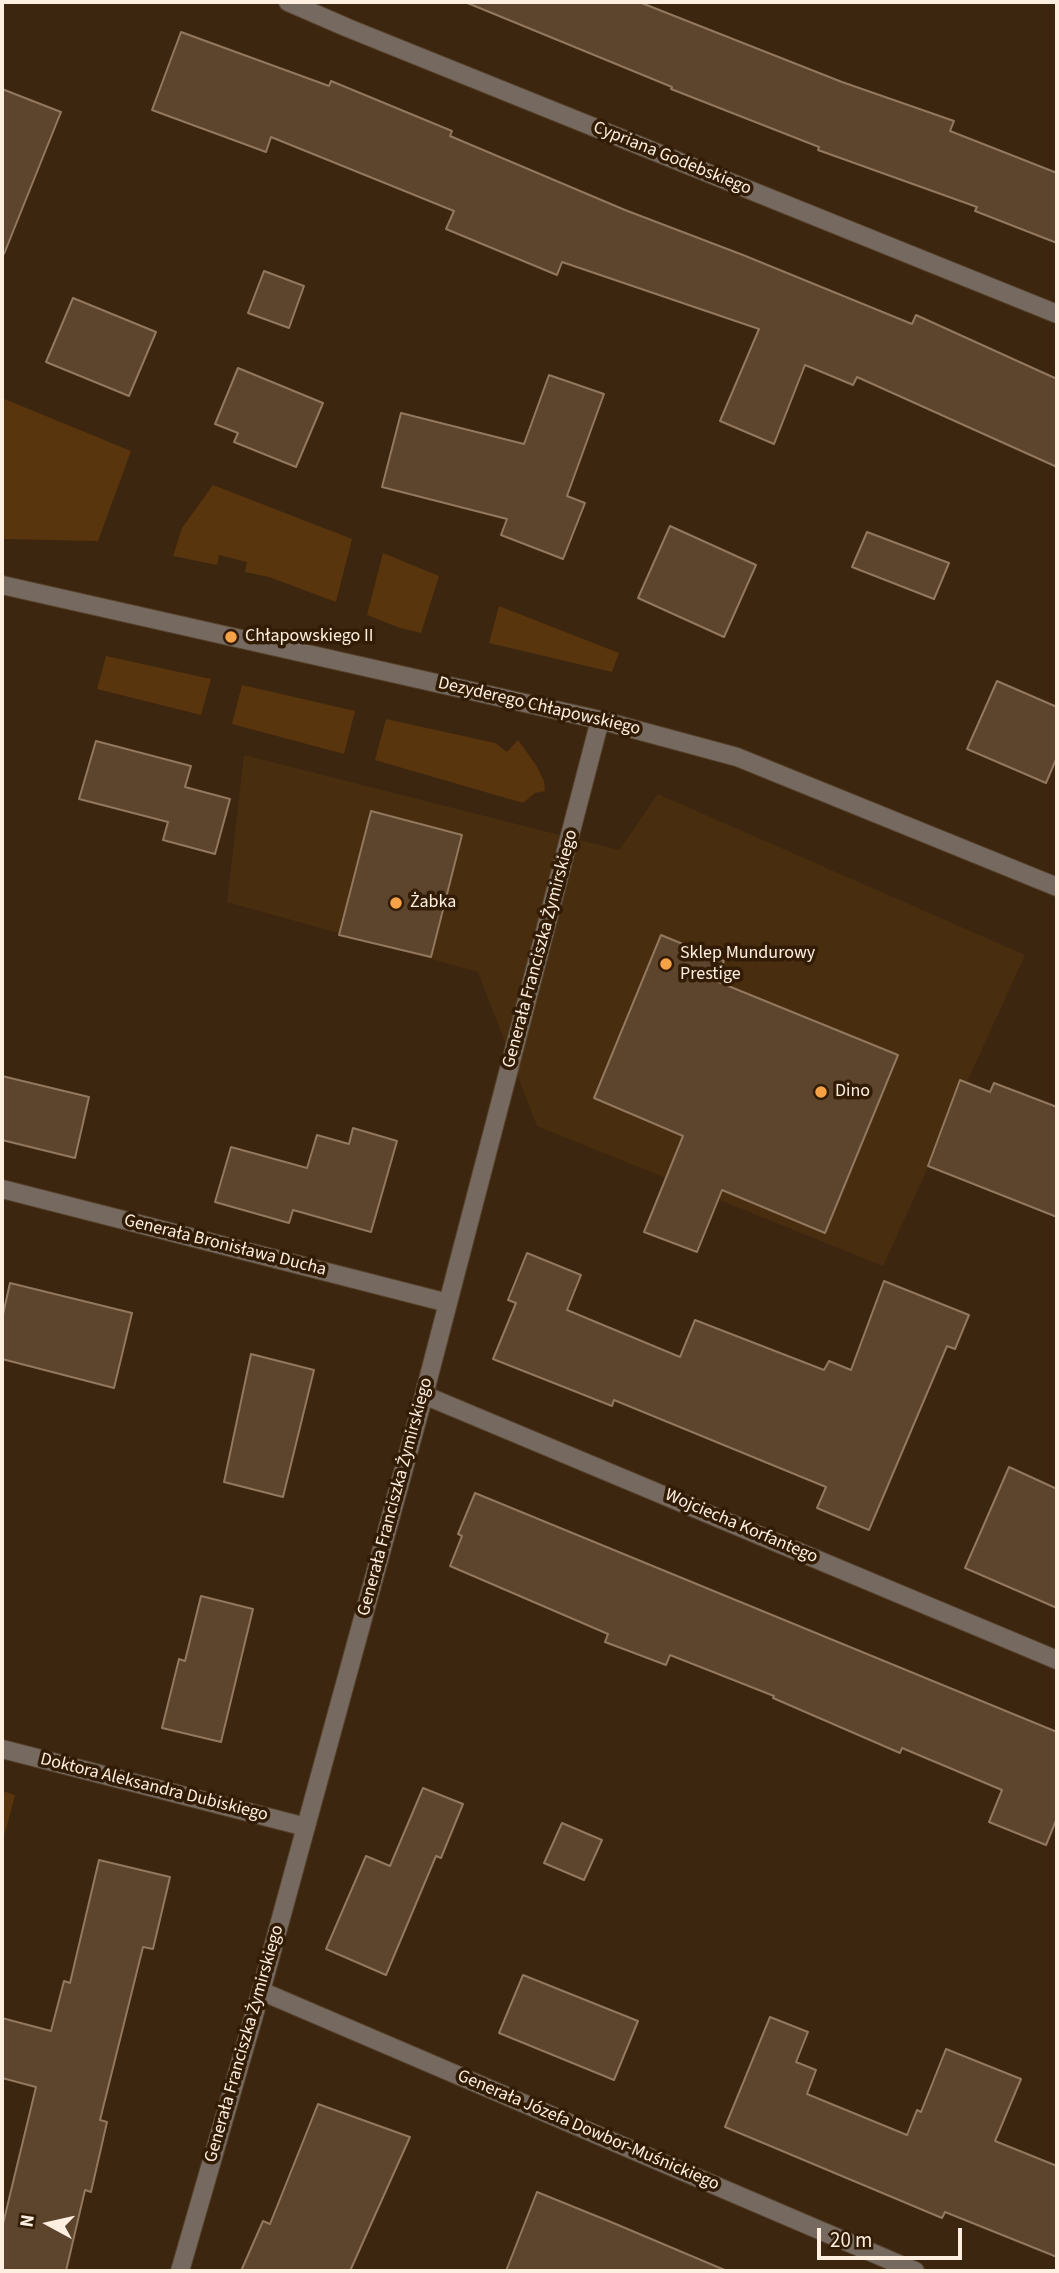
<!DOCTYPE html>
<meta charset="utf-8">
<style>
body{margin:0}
#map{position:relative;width:1059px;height:2273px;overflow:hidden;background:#3c260f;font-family:"Source Sans 3",sans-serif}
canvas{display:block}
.frame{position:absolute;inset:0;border:4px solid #feefe1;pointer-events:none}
.north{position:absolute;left:14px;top:2189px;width:70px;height:70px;-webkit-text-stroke:5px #321c05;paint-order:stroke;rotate:278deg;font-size:19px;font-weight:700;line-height:28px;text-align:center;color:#feefe1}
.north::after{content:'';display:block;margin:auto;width:24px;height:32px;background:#feefe1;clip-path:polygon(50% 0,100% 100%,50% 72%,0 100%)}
.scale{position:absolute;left:817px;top:2228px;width:145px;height:32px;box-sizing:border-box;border:4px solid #feefe1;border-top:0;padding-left:9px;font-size:21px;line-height:24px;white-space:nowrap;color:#feefe1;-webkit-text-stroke:5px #321c05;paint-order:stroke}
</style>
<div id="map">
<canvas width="1059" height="2273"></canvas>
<div class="frame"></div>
<div class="north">N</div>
<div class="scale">20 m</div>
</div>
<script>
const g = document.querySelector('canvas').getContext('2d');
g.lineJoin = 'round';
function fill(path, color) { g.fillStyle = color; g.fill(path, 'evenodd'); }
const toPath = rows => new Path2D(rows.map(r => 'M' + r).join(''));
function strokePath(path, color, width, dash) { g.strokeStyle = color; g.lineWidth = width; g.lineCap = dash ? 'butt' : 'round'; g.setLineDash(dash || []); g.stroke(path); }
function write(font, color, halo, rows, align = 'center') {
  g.font = font + ' "Source Sans 3",sans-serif'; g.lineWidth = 7; g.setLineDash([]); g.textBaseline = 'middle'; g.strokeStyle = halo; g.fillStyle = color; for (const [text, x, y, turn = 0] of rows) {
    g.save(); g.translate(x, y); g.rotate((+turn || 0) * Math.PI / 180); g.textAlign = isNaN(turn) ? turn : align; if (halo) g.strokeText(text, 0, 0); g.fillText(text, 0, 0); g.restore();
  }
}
fill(toPath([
 [244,755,619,850,658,794,1025,955,883,1266,537,1126,478,972,227,902]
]), '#492d0f');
fill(toPath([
 [2,398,131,451,98,541,2,539],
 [213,485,352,539,336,602,269,577,245,572,247,562,219,555,217,565,173,556,182,528],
 [383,553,439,576,421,633,400,628,367,615],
 [499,606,619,653,612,672,489,643],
 [106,656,211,679,201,715,97,689],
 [242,685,355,711,344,754,232,724],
 [386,719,495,743,507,752,518,740,536,765,544,781,545,791,535,793,523,803,375,760],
 [2,1791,15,1795,2,1844]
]), '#58350d');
const building = toPath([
 [465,2,639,2,842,82,954,121,950,131,1057,173,1057,243,975,211,977,207,818,150,819,147,671,89,672,87,465,2],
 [181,32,329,86,331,81,452,131,450,136,625,210,743,255,912,324,916,315,1057,379,1057,467,857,377,853,385,805,365,774,444,720,421,759,329,562,262,557,275,446,229,454,211,271,137,266,152,152,110,181,32],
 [2,89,61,112,4,254,2,254,2,89],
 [264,271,304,286,289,328,248,313,264,271],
 [73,298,156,332,129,396,46,362,73,298],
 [238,368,323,403,296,467,234,442,238,433,215,424,238,368],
 [549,375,604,394,567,496,585,503,563,559,501,535,507,519,382,487,401,413,524,444,549,375],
 [670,526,756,565,724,637,638,598,670,526],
 [867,532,949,563,934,599,852,567,867,532],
 [997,681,1057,707,1057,757,1046,783,967,749,997,681],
 [96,741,191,766,185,787,230,799,215,854,163,840,168,822,79,799,96,741],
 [371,811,462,835,431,957,339,935,371,811],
 [661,935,724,961,716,981,898,1055,825,1233,722,1190,697,1252,644,1232,683,1136,594,1098,661,935],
 [2,1076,89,1097,75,1158,2,1140,2,1076],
 [960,1080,990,1092,994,1083,1057,1107,1057,1217,928,1166,960,1080],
 [353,1128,397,1141,371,1232,293,1210,289,1223,215,1202,231,1147,307,1168,317,1135,349,1144,353,1128],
 [527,1253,581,1275,567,1310,680,1357,695,1320,824,1370,829,1361,851,1370,884,1281,969,1315,955,1349,947,1346,869,1530,817,1508,826,1487,614,1400,612,1406,493,1359,516,1303,508,1300,527,1253],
 [10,1283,132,1313,114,1388,2,1359,2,1319,10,1283],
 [251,1354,314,1370,283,1497,224,1482,251,1354],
 [1009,1467,1057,1489,1057,1608,965,1568,1009,1467],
 [475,1493,1057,1732,1057,1818,1046,1845,989,1822,1002,1790,902,1748,900,1753,773,1698,774,1696,670,1655,666,1665,605,1642,608,1634,450,1566,462,1536,458,1534,475,1493],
 [201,1596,253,1609,221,1742,162,1728,179,1659,185,1661,201,1596],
 [423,1788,463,1804,441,1858,436,1856,386,1975,326,1949,366,1856,390,1866,423,1788],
 [562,1823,602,1840,584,1880,544,1863,562,1823],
 [99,1860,170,1877,153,1949,143,1947,100,2120,107,2122,91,2192,85,2190,66,2271,2,2271,2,2228,36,2087,2,2078,2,2018,51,2031,64,1981,70,1983,99,1860],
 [523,1975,638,2021,614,2080,499,2033,523,1975],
 [770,2017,808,2032,796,2062,816,2070,807,2094,907,2135,917,2110,921,2112,946,2049,1021,2079,995,2141,1057,2166,1057,2257,945,2212,942,2218,725,2127,770,2017],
 [318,2104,410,2137,350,2271,241,2271,263,2221,270,2224,318,2104],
 [537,2192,611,2222,727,2271,506,2271,537,2192]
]);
fill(building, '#5c442d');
strokePath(building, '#92785f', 2);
const minor = toPath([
 [288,2,348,28,1057,314],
 [2,1189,448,1303],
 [424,1395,1057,1660],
 [2,1749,306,1827],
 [261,1991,915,2271],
 [180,2271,261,1991,424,1395,600,720]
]);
const tertiary = toPath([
 [2,585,600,720,737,757,1057,887]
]);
strokePath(minor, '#57422c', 20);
strokePath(tertiary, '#57422c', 20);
strokePath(minor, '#766a60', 18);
strokePath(tertiary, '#766a60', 18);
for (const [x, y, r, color] of [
 [231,637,7,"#f6a246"],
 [396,903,7,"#f6a246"],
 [666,964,7,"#f6a246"],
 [821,1092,7,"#f6a246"]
]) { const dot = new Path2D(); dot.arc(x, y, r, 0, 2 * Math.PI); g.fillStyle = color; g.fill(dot); strokePath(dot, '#321c05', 2.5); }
write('18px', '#feefe1', '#321c05', [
 ["Cypriana Godebskiego",672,159,22],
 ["Dezyderego Chłapowskiego",539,707,13],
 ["Generała Franciszka Żymirskiego",541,949,-75],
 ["Generała Bronisława Ducha",225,1246,14],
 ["Generała Franciszka Żymirskiego",396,1497,-75],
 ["Wojciecha Korfantego",741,1527,23],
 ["Doktora Aleksandra Dubiskiego",154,1788,14],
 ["Generała Franciszka Żymirskiego",245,2044,-74],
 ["Generała Józefa Dowbor-Muśnickiego",588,2131,23]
]);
write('18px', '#feefe1', '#321c05', [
 ["Chłapowskiego II",245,637],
 ["Żabka",410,903],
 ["Sklep Mundurowy",680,954],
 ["Prestige",680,975],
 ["Dino",835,1092]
], 'left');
</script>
